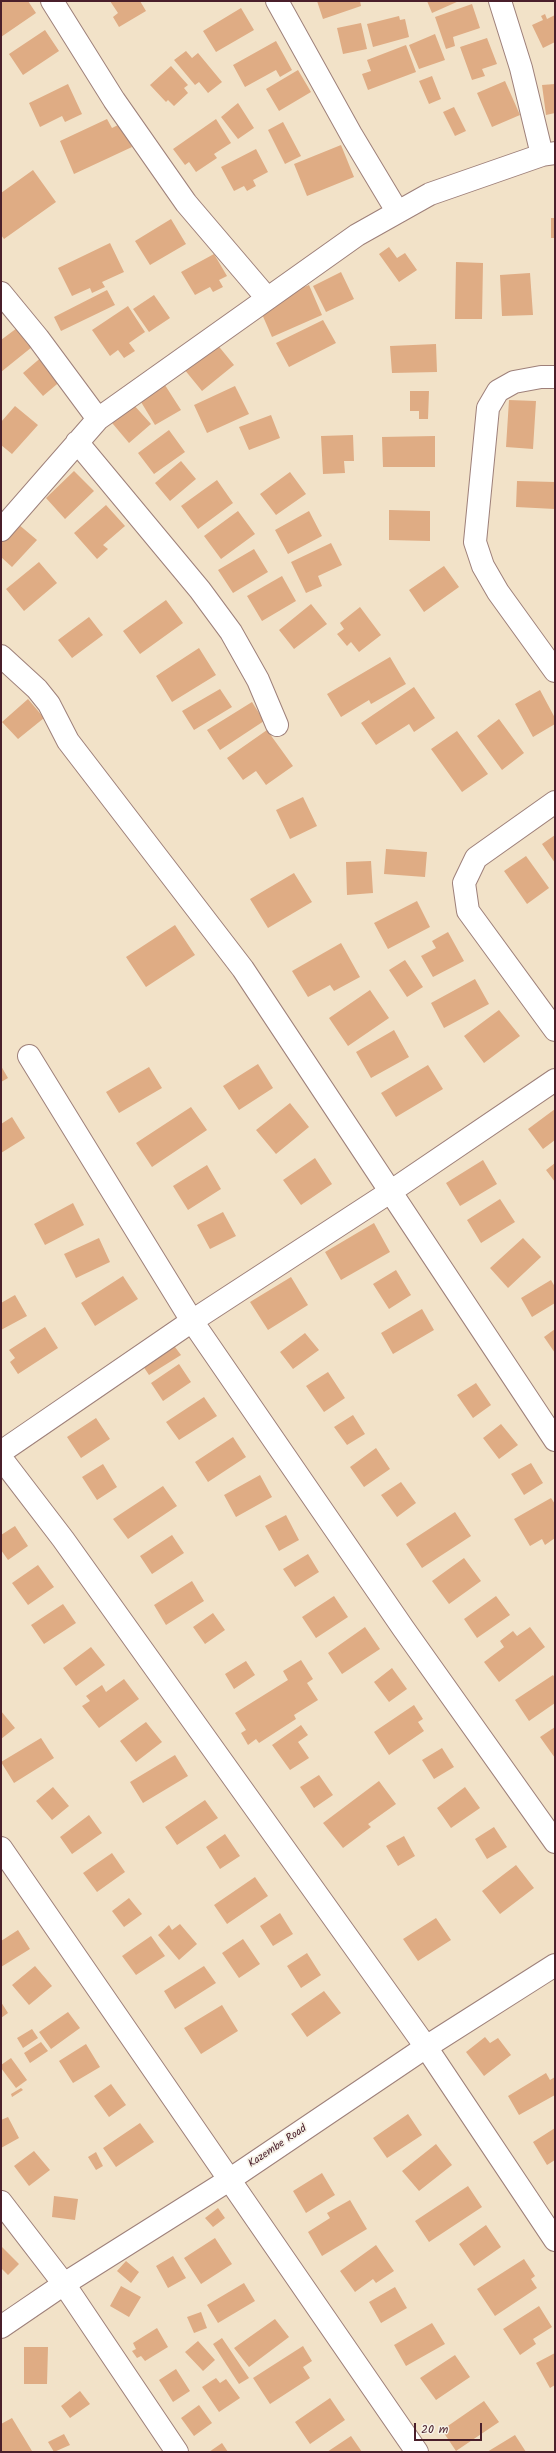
<!DOCTYPE html>
<style>
body{margin:0}
#map{position:relative;width:556px;height:2453px;overflow:hidden;background:#f2e2c8;font-family:Kalam,sans-serif}
canvas{display:block}
.frame{position:absolute;inset:0;border:2px solid #4a1f2b;pointer-events:none}
.scale{position:absolute;left:414px;top:2423px;width:68px;height:18px;box-sizing:border-box;border:2px solid #4a1f2b;border-top:0;padding-left:5px;font-size:12px;line-height:14px;white-space:nowrap;color:#4a1f2b;-webkit-text-stroke:3px #f7f3e8;paint-order:stroke}
</style>
<div id="map">
<canvas width="556" height="2453"></canvas>
<div class="frame"></div>
<div class="scale">20 m</div>
</div>
<script>
const g = document.querySelector('canvas').getContext('2d');
g.lineJoin = 'round';
function fill(path, color) { g.fillStyle = color; g.fill(path, 'evenodd'); }
const toPath = rows => new Path2D(rows.map(r => 'M' + r).join(''));
function strokePath(path, color, width, dash) { g.strokeStyle = color; g.lineWidth = width; g.lineCap = dash ? 'butt' : 'round'; g.setLineDash(dash || []); g.stroke(path); }
function write(font, color, halo, rows, align = 'center') {
  g.font = font + ' Kalam,sans-serif'; g.lineWidth = 3.5; g.setLineDash([]); g.textBaseline = 'middle'; g.strokeStyle = halo; g.fillStyle = color; for (const [text, x, y, turn = 0] of rows) {
    g.save(); g.translate(x, y); g.rotate((+turn || 0) * Math.PI / 180); g.textAlign = isNaN(turn) ? turn : align; if (halo) g.strokeText(text, 0, 0); g.fillText(text, 0, 0); g.restore();
  }
}
fill(toPath([
 [1,1,28,1,36,13,1,37],
 [110,1,140,1,146,11,119,27,113,17,118,13],
 [317,1,360,1,361,6,323,19],
 [427,1,459,1,432,13],
 [472,4,480,28,453,37,455,46,446,49,435,17],
 [241,8,254,30,216,52,203,31],
 [545,14,547,19,555,15,555,42,543,48,532,25,543,20,541,16],
 [399,16,400,20,405,19,409,37,373,47,367,24],
 [361,23,367,49,343,54,337,28],
 [45,30,59,51,23,75,9,54],
 [435,34,445,60,419,69,409,45],
 [487,38,497,64,482,69,485,76,472,80,460,47],
 [276,41,292,70,280,77,276,70,245,87,233,65],
 [406,45,416,72,368,90,362,74,371,71,367,60],
 [186,51,192,58,198,53,222,82,208,93,199,82,195,85,174,60],
 [171,66,188,85,184,88,188,93,174,106,168,100,166,102,150,85],
 [298,70,311,92,279,111,266,89],
 [432,76,441,99,429,104,419,81],
 [505,81,520,115,492,127,477,93],
 [68,84,82,114,65,122,62,116,40,127,29,103],
 [555,84,555,113,546,115,542,85],
 [238,103,254,128,238,139,221,117],
 [454,107,466,131,455,136,443,112],
 [107,119,112,128,120,124,132,147,74,174,60,141],
 [216,119,231,143,214,154,217,158,196,172,189,162,185,165,173,149],
 [283,122,301,156,285,164,268,130],
 [341,145,354,177,307,196,294,164],
 [256,149,268,172,253,180,256,186,247,191,244,186,234,191,221,167],
 [33,170,56,202,4,239,1,235,1,193],
 [551,218,555,218,555,238,551,238],
 [171,219,186,244,150,265,135,241],
 [110,243,124,272,102,282,105,287,92,293,90,288,72,296,58,268],
 [389,247,397,258,405,253,417,270,399,282,379,254],
 [214,254,227,276,219,280,223,287,213,292,210,287,195,295,181,272],
 [456,262,483,263,482,319,455,319],
 [341,272,354,299,326,312,313,286],
 [530,273,533,315,502,316,500,275],
 [301,279,304,287,309,285,322,315,272,337,258,305],
 [107,290,115,305,61,331,54,317],
 [154,295,170,318,149,332,133,309],
 [128,306,145,332,129,343,135,351,124,358,118,350,110,356,92,330],
 [323,320,336,343,289,367,276,343],
 [17,328,32,347,1,372,1,340],
 [216,343,234,365,202,391,184,369],
 [436,344,437,372,392,373,390,346],
 [44,355,63,379,43,396,23,373],
 [163,382,181,410,155,425,138,397],
 [235,386,249,414,207,433,194,405],
 [410,391,429,391,428,419,419,419,419,411,410,411],
 [123,393,151,424,129,443,102,411],
 [509,400,536,401,533,449,506,447],
 [15,406,38,425,12,454,1,445,1,422],
 [271,415,280,438,249,450,239,427],
 [169,430,185,452,154,474,138,453],
 [353,435,354,461,344,461,345,473,323,474,321,436],
 [435,436,435,467,383,467,382,437],
 [181,461,196,479,170,501,155,483],
 [74,471,94,491,65,519,46,498],
 [290,472,306,494,276,515,260,494],
 [217,480,233,503,198,529,181,506],
 [517,481,555,482,555,509,516,507],
 [106,505,125,526,103,545,108,549,97,559,74,533],
 [389,510,430,511,430,541,389,540],
 [238,511,255,534,221,559,204,536],
 [309,511,322,536,288,554,275,530],
 [18,524,37,540,12,567,1,557,1,542],
 [331,543,342,565,318,576,322,586,306,593,291,562],
 [254,549,268,572,233,593,218,570],
 [39,562,57,583,24,611,6,589],
 [444,566,459,587,424,612,409,590],
 [282,576,296,601,262,621,247,596],
 [166,600,183,623,140,654,123,631],
 [311,604,327,624,294,649,279,630],
 [360,607,381,635,359,652,351,642,347,646,337,634,344,629,340,623],
 [89,617,103,635,72,658,58,640],
 [199,648,216,675,172,702,156,676],
 [390,657,406,684,371,704,369,700,341,717,327,694],
 [414,687,435,718,414,732,409,724,376,745,361,723],
 [220,689,232,707,194,730,182,711],
 [540,690,555,718,555,724,533,737,515,704],
 [28,699,44,718,18,739,2,722],
 [252,702,264,721,220,750,207,730],
 [499,719,524,753,502,770,477,736],
 [267,730,293,766,266,785,256,771,243,780,227,758],
 [457,731,488,774,462,792,431,749],
 [303,797,317,826,290,839,276,810],
 [555,835,555,863,542,844],
 [386,849,427,852,425,877,384,874],
 [526,856,549,888,527,904,504,871],
 [371,861,373,893,347,895,346,862],
 [294,873,312,902,268,928,250,899],
 [417,901,430,927,388,949,374,923],
 [175,925,195,955,146,987,126,957],
 [448,932,464,961,433,977,421,956,436,948,432,941],
 [341,943,360,977,334,991,330,985,308,997,292,971],
 [405,960,423,987,407,997,389,970],
 [475,979,489,1004,444,1028,431,1003],
 [370,990,389,1018,348,1046,329,1018],
 [499,1010,520,1036,484,1063,464,1036],
 [394,1030,409,1057,371,1078,356,1052],
 [258,1064,273,1088,239,1110,223,1086],
 [428,1065,443,1089,396,1117,381,1093],
 [1,1066,8,1078,1,1082],
 [149,1067,162,1088,119,1113,106,1092],
 [290,1103,309,1127,276,1154,256,1130],
 [191,1107,207,1130,152,1167,136,1143],
 [555,1109,555,1140,543,1149,528,1129],
 [12,1117,25,1138,1,1153,1,1124],
 [315,1158,332,1184,301,1205,283,1180],
 [483,1160,497,1184,460,1206,446,1183],
 [555,1163,555,1182,546,1170],
 [207,1165,221,1189,188,1210,173,1186],
 [500,1199,515,1222,481,1243,467,1220],
 [73,1203,84,1225,45,1245,34,1224],
 [223,1212,236,1236,210,1249,197,1225],
 [374,1223,390,1252,341,1280,325,1252],
 [99,1238,110,1262,76,1278,64,1254],
 [523,1238,541,1257,508,1288,490,1268],
 [396,1270,411,1295,389,1309,373,1284],
 [123,1276,138,1299,95,1326,81,1303],
 [291,1277,308,1305,268,1330,250,1302],
 [551,1280,555,1287,555,1303,532,1317,521,1298],
 [15,1295,27,1316,1,1330,1,1303],
 [422,1309,434,1330,393,1354,381,1333],
 [45,1327,58,1348,18,1374,10,1362,15,1358,9,1350],
 [555,1329,555,1353,544,1337],
 [305,1333,319,1350,293,1369,280,1352],
 [172,1343,181,1355,149,1375,141,1363],
 [179,1364,191,1382,163,1401,151,1383],
 [328,1372,345,1398,324,1412,306,1386],
 [476,1383,491,1405,473,1418,457,1395],
 [204,1397,217,1416,179,1440,166,1422],
 [353,1415,365,1434,347,1445,334,1427],
 [96,1418,110,1439,81,1458,67,1437],
 [501,1424,518,1445,499,1459,483,1438],
 [233,1437,246,1457,208,1482,195,1462],
 [376,1448,390,1469,364,1487,350,1467],
 [531,1463,543,1483,524,1495,511,1474],
 [103,1464,117,1487,97,1500,82,1477],
 [260,1475,272,1497,236,1517,224,1495],
 [401,1482,416,1503,397,1517,381,1495],
 [163,1486,177,1506,128,1539,113,1519],
 [551,1498,555,1504,555,1538,545,1545,542,1539,530,1546,514,1519],
 [455,1512,471,1536,422,1568,406,1544],
 [286,1515,299,1540,279,1551,265,1526],
 [15,1526,28,1546,8,1560,1,1550,1,1535],
 [172,1535,184,1553,152,1574,140,1556],
 [308,1554,319,1572,295,1587,283,1569],
 [464,1558,481,1581,449,1604,432,1581],
 [38,1565,54,1587,28,1605,12,1583],
 [192,1581,204,1601,166,1625,154,1605],
 [334,1596,348,1617,316,1638,302,1617],
 [496,1596,510,1615,477,1638,464,1619],
 [63,1604,76,1623,44,1644,31,1625],
 [213,1613,225,1630,205,1644,193,1627],
 [365,1627,380,1649,342,1674,328,1653],
 [530,1627,545,1647,499,1682,484,1662,504,1647,500,1641,513,1631,517,1636],
 [91,1647,105,1665,76,1686,63,1668],
 [301,1660,313,1679,307,1683,318,1700,294,1715,296,1719,259,1743,256,1739,248,1745,241,1733,246,1730,235,1713,288,1680,283,1671],
 [246,1661,255,1675,234,1689,225,1674],
 [392,1668,407,1689,389,1702,374,1682],
 [553,1675,555,1678,555,1703,529,1721,515,1700],
 [124,1679,139,1699,99,1728,82,1706,90,1701,86,1696,102,1685,106,1692],
 [414,1705,423,1719,418,1722,424,1731,389,1755,374,1732],
 [1,1711,15,1728,1,1739],
 [146,1722,162,1742,136,1762,120,1741],
 [301,1725,308,1735,298,1742,309,1758,290,1770,272,1745],
 [555,1727,555,1758,540,1737],
 [41,1738,54,1758,14,1783,1,1762],
 [442,1748,454,1767,434,1779,422,1760],
 [175,1755,188,1776,143,1803,130,1782],
 [319,1775,333,1795,314,1808,300,1787],
 [379,1781,396,1804,368,1824,371,1827,343,1848,323,1823],
 [53,1787,69,1806,52,1820,36,1801],
 [465,1787,480,1808,451,1828,437,1808],
 [205,1800,218,1818,177,1845,165,1827],
 [89,1815,102,1833,72,1854,60,1837],
 [494,1827,507,1847,487,1859,475,1839],
 [225,1834,240,1856,220,1869,206,1847],
 [404,1836,415,1856,398,1866,386,1846],
 [112,1853,125,1872,97,1892,83,1873],
 [516,1865,534,1888,500,1914,482,1891],
 [255,1877,268,1896,227,1924,214,1905],
 [129,1898,142,1914,124,1927,112,1911],
 [280,1913,293,1934,273,1946,260,1926],
 [436,1918,451,1940,418,1961,403,1939],
 [180,1924,197,1944,179,1960,158,1935,169,1925,172,1930],
 [18,1930,30,1949,1,1967,1,1941],
 [151,1936,165,1956,136,1975,122,1956],
 [243,1939,260,1964,239,1978,222,1953],
 [307,1953,321,1975,301,1988,287,1966],
 [35,1966,52,1986,29,2005,12,1985],
 [204,1966,216,1983,175,2009,164,1991],
 [324,1991,341,2013,307,2037,291,2014],
 [1,2002,8,2013,1,2018],
 [222,2005,238,2031,201,2054,184,2028],
 [68,2012,80,2028,51,2049,39,2032],
 [32,2029,38,2038,23,2048,17,2038],
 [485,2037,490,2043,498,2038,511,2055,484,2076,466,2052],
 [41,2042,48,2051,30,2063,24,2053],
 [86,2044,100,2067,73,2083,59,2061],
 [11,2058,27,2080,16,2088,1,2068,1,2065],
 [546,2073,550,2080,555,2077,555,2095,519,2115,508,2096],
 [111,2084,126,2105,109,2117,94,2096],
 [21,2088,23,2090,12,2097,11,2094],
 [408,2114,422,2135,387,2158,373,2138],
 [8,2117,19,2138,1,2148,1,2120],
 [140,2123,154,2142,116,2167,103,2148],
 [555,2128,555,2160,547,2165,533,2142],
 [436,2144,452,2165,419,2191,402,2171],
 [34,2151,50,2170,29,2186,14,2166],
 [96,2152,103,2166,96,2170,88,2157],
 [322,2173,335,2195,306,2213,293,2191],
 [468,2186,482,2207,429,2242,415,2221],
 [54,2196,78,2199,75,2220,52,2217],
 [350,2200,367,2229,322,2256,308,2232,330,2218,327,2213],
 [218,2208,225,2218,213,2227,205,2218],
 [486,2225,501,2247,474,2266,459,2244],
 [215,2238,232,2264,201,2284,184,2258],
 [376,2245,394,2271,376,2283,373,2279,355,2292,340,2271],
 [1,2246,19,2264,8,2275,1,2268],
 [173,2256,186,2278,168,2288,156,2266],
 [524,2259,535,2276,531,2279,537,2288,495,2316,477,2289],
 [126,2261,139,2272,131,2283,117,2271],
 [244,2283,255,2301,218,2323,207,2305],
 [121,2286,141,2297,129,2317,110,2306],
 [395,2287,407,2308,381,2323,369,2302],
 [539,2306,552,2327,533,2339,536,2344,520,2355,503,2329],
 [201,2312,207,2328,194,2333,187,2317],
 [275,2319,289,2337,249,2367,234,2348],
 [432,2323,445,2344,406,2366,394,2345],
 [157,2328,168,2347,145,2361,141,2356,137,2358,132,2351,136,2349,133,2343],
 [222,2338,249,2378,239,2384,213,2344],
 [198,2341,215,2360,203,2371,185,2352],
 [303,2346,312,2361,303,2367,310,2378,270,2404,253,2378],
 [24,2347,48,2347,47,2384,24,2384],
 [555,2353,555,2385,550,2388,536,2363],
 [455,2355,470,2377,436,2400,420,2378],
 [176,2369,190,2391,173,2402,159,2380],
 [216,2378,220,2383,226,2379,240,2398,219,2412,202,2387],
 [80,2391,90,2404,70,2418,61,2406],
 [330,2398,345,2420,310,2444,295,2422],
 [484,2401,499,2422,456,2451,442,2430],
 [199,2405,212,2423,194,2436,181,2418],
 [12,2418,32,2451,30,2452,1,2452,1,2424],
 [64,2434,70,2445,54,2452,48,2442],
 [515,2435,526,2452,487,2452],
 [351,2436,362,2452,327,2452],
 [222,2443,228,2452,209,2452]
]), '#dfac84');
const street = toPath([
 [52,1,114,100,186,203,267,298],
 [277,1,352,136,397,211],
 [500,1,521,68,542,155],
 [1,293,38,338,98,419],
 [555,377,541,377,514,382,498,391,488,408,475,542,483,566,498,592,555,671],
 [77,442,200,590,231,632,258,680,277,725],
 [1,530,98,419,357,235,430,194,542,155,555,153],
 [1,656,37,689,49,704,68,741,243,969,555,1440],
 [555,802,476,858,464,883,468,911,555,1030],
 [29,1056,192,1321,403,1628,555,1842],
 [1,1452,192,1321,390,1192,555,1080],
 [1,1458,63,1539,426,2047,555,2240],
 [1,1848,417,2452],
 [1,2202,64,2284,177,2452]
]);
const secondary = toPath([
 [1,2327,64,2284,229,2180,426,2047,555,1965]
]);
strokePath(street, '#9e807a', 24);
strokePath(secondary, '#9e807a', 24);
strokePath(street, '#fff', 22);
strokePath(secondary, '#fff', 22);
write('11px', '#4a1f2b', '#f7f3e8', [
 ["Kazembe Road",278,2147,-34]
]);
</script>
